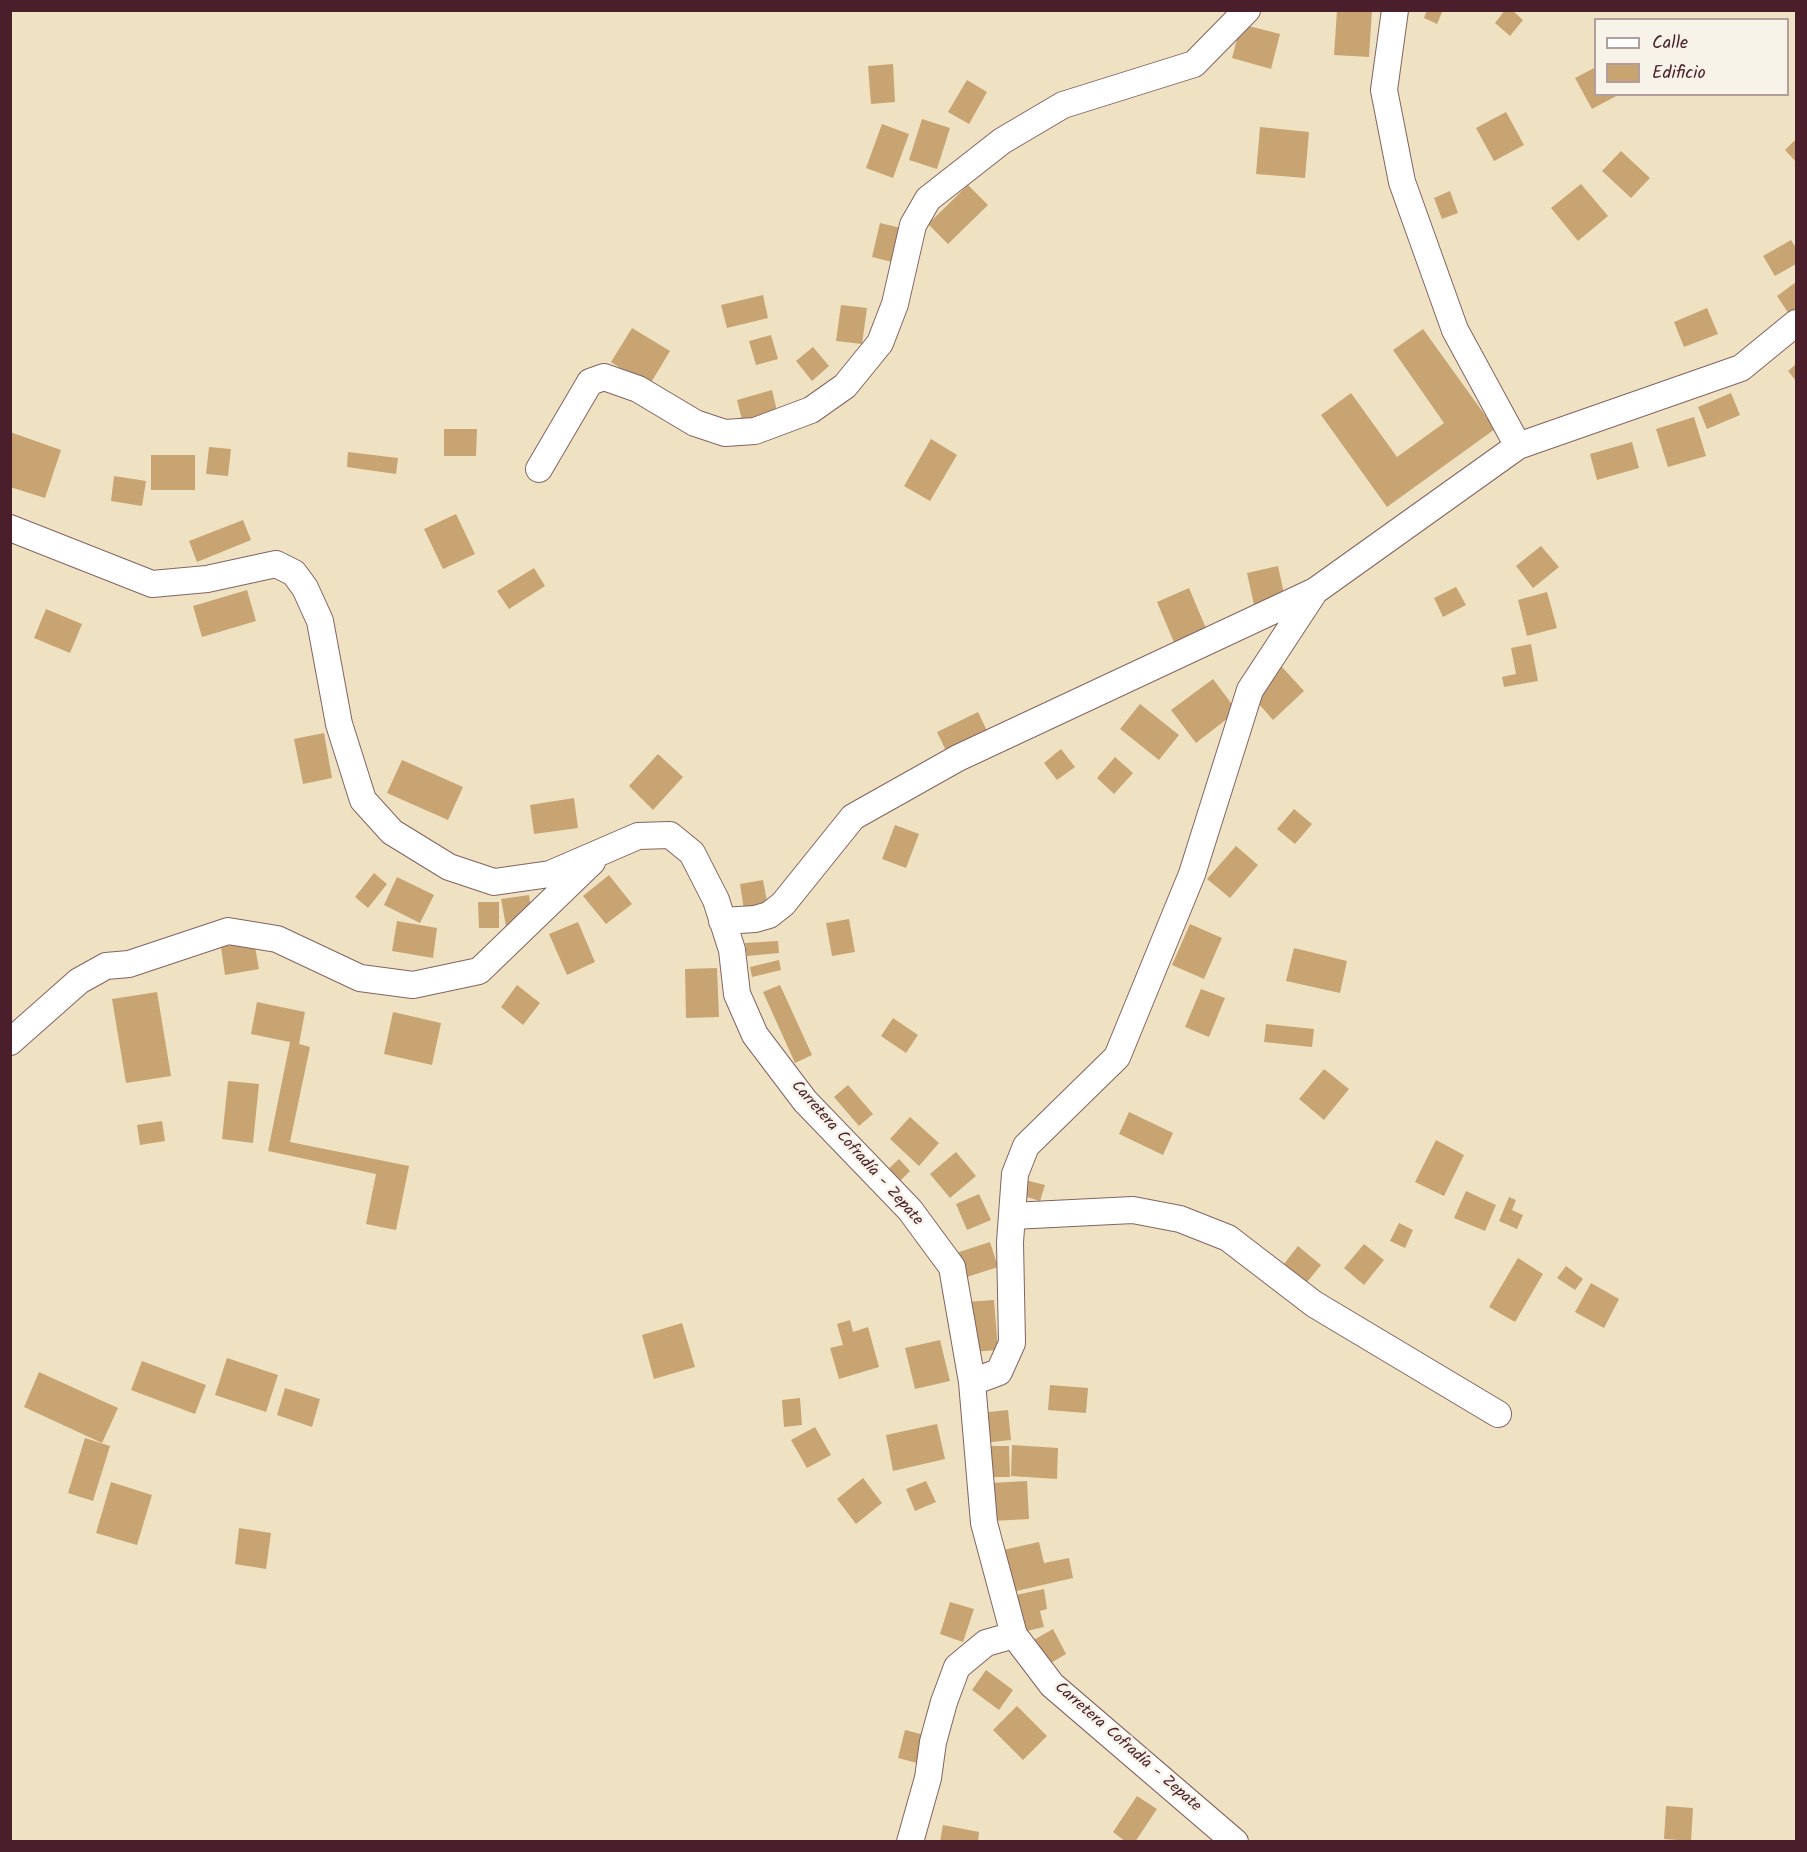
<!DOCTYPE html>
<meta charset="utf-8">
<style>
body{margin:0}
#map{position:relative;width:1807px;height:1852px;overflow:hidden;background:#efe2c3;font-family:Kalam,sans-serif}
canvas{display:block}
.frame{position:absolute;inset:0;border:12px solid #4a1f2b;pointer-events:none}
.legend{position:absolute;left:1594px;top:18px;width:195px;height:78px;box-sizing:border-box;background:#f7f3e8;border:2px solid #b29e9c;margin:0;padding:8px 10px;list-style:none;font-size:18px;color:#4a1f2b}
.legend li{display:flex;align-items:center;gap:12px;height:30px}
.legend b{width:30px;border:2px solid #b29e9c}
</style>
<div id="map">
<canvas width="1807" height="1852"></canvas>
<div class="frame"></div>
<ul class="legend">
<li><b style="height:8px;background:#fff"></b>Calle</li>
<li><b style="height:16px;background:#c8a473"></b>Edificio</li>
</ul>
</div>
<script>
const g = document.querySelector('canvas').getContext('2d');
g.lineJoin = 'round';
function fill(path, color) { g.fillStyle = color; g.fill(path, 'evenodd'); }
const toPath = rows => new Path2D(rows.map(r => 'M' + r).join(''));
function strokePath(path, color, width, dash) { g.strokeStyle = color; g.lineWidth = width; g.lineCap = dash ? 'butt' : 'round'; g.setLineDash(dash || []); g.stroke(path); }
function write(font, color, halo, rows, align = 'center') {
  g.font = font + ' Kalam,sans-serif'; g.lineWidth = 5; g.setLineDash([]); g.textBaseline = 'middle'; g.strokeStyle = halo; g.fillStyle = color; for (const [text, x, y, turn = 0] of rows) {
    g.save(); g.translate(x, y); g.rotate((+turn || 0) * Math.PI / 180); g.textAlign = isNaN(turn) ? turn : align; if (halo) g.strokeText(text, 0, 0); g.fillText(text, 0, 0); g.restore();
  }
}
fill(toPath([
 [1337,10,1372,10,1369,57,1334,55],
 [1427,10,1443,10,1437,24,1424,18],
 [1505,10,1512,10,1523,20,1510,36,1495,23],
 [1241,24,1280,34,1271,69,1232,58],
 [893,64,895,102,871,104,868,66],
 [1596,67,1596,94,1620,94,1592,109,1575,78],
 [967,80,987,92,969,124,948,112],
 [1506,112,1524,145,1494,161,1476,128],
 [922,119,950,128,937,169,909,160],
 [882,124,909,134,893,178,866,168],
 [1260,127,1309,132,1305,178,1256,174],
 [1796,139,1796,162,1785,150],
 [1621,151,1650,178,1631,198,1602,171],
 [1581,184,1608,216,1578,241,1551,208],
 [968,185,988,205,948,244,928,224],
 [1450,191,1458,213,1442,219,1434,198],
 [880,223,905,229,896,263,872,257],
 [1791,240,1796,248,1796,264,1775,276,1763,256],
 [1796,282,1796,308,1789,314,1777,296],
 [763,295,768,318,727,328,721,305],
 [841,305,867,308,862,344,836,341],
 [1707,308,1718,334,1684,347,1674,322],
 [632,328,670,351,649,386,611,362],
 [1423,329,1495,429,1387,507,1321,415,1351,393,1397,457,1444,423,1393,350],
 [771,335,778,359,756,365,749,341],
 [813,347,829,366,812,381,796,361],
 [1796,364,1796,381,1788,371],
 [772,390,778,415,743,424,737,400],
 [1731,393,1740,415,1707,429,1698,407],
 [1694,417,1706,456,1668,467,1656,429],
 [444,429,477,429,476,456,444,456],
 [10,432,61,450,45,498,10,487],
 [931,439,957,455,930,501,904,486],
 [1632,442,1639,468,1597,480,1590,454],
 [209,447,231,449,228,476,206,474],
 [348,452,398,458,396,474,347,467],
 [151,455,195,455,195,490,151,490],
 [114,476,146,481,142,506,111,501],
 [456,514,475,554,443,569,424,529],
 [243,520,251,540,197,562,189,541],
 [1541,546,1559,567,1533,588,1516,566],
 [1278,566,1285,598,1254,605,1247,573],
 [534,568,545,586,509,609,497,591],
 [1456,587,1466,605,1443,617,1434,598],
 [1189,588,1208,633,1176,647,1157,602],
 [247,590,256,621,202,637,193,606],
 [1547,592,1557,628,1527,636,1518,600],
 [46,609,82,624,70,653,34,638],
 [1531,644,1538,681,1504,687,1502,677,1516,674,1511,648],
 [1282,667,1304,691,1273,720,1251,695],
 [1213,679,1237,711,1196,743,1171,710],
 [1140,704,1179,735,1159,760,1120,729],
 [978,712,990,737,949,757,937,732],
 [324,733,332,778,303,784,294,739],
 [1061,749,1075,767,1057,780,1044,763],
 [658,754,683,777,653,810,629,786],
 [1115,757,1133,773,1114,794,1097,778],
 [402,760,463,787,448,820,387,793],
 [574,798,578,828,534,834,530,805],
 [1294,809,1312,824,1295,844,1277,829],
 [895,825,919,834,906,868,882,859],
 [1236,846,1258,865,1230,898,1207,879],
 [374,873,387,884,368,908,355,897],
 [609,875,632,904,606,924,583,896],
 [397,877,434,895,420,923,384,905],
 [763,880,769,912,745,917,740,884],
 [529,895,533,921,506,926,501,899],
 [478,902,499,902,499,928,479,928],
 [849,919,855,952,832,956,826,923],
 [397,921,437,928,433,958,392,951],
 [578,922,595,962,567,975,549,934],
 [1190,924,1222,938,1204,979,1172,965],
 [254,941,259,969,225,975,221,947],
 [778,941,779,953,747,956,745,943],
 [1294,948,1347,961,1340,993,1286,981],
 [779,960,781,970,752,977,750,967],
 [717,968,719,1017,686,1018,685,969],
 [517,985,540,1003,523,1025,501,1007],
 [780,985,812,1055,795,1063,763,992],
 [1201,989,1225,998,1209,1037,1185,1027],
 [157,992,171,1076,126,1083,112,999],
 [257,1002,305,1012,299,1044,310,1047,290,1142,409,1166,396,1230,366,1224,376,1174,268,1151,290,1042,251,1034],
 [393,1012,441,1023,432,1065,384,1054],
 [893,1018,918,1035,906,1053,881,1036],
 [1266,1024,1314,1029,1312,1047,1264,1042],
 [1324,1069,1349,1089,1324,1120,1299,1099],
 [228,1081,259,1084,253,1143,222,1139],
 [848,1085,873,1114,859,1126,834,1097],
 [1129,1112,1173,1133,1163,1155,1119,1134],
 [910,1117,939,1143,919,1166,890,1139],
 [162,1121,165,1141,140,1145,137,1125],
 [1436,1140,1464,1155,1444,1196,1415,1182],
 [956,1152,976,1176,950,1198,930,1174],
 [899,1159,910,1171,897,1184,885,1172],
 [1025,1180,1045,1185,1040,1201,1020,1195],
 [1466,1191,1496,1205,1485,1231,1454,1218],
 [979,1194,991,1220,967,1230,956,1204],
 [1509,1197,1516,1200,1512,1210,1523,1215,1517,1229,1499,1221],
 [1399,1223,1413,1230,1405,1248,1390,1241],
 [990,1242,998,1267,964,1278,956,1253],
 [1364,1244,1384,1260,1364,1285,1344,1268],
 [1298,1246,1321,1265,1303,1287,1280,1269],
 [1518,1258,1543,1274,1515,1322,1489,1307],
 [1566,1266,1583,1279,1575,1290,1557,1278],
 [1591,1283,1619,1299,1604,1328,1575,1312],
 [994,1300,998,1350,970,1352,966,1302],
 [850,1320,853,1332,868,1327,879,1367,839,1379,830,1348,843,1345,837,1324],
 [682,1323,695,1367,654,1379,642,1335],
 [940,1340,950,1381,915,1389,905,1348],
 [227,1358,278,1375,266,1412,215,1395],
 [142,1361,206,1385,195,1414,131,1390],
 [39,1372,118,1408,102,1443,24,1407],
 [1050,1385,1088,1388,1086,1413,1048,1410],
 [285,1388,320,1399,312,1427,277,1415],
 [800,1398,802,1425,784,1427,782,1400],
 [1008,1410,1011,1440,983,1443,979,1413],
 [937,1424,945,1459,893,1471,886,1435],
 [815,1427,831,1455,807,1468,791,1440],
 [85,1438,110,1446,93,1501,68,1493],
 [1012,1445,1058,1448,1057,1479,1011,1476],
 [982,1446,1009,1446,1010,1477,982,1477],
 [863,1478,882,1503,856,1524,837,1499],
 [926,1481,936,1502,915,1511,906,1489],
 [1027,1481,1029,1519,993,1521,991,1483],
 [111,1482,152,1495,137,1545,96,1533],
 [239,1528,271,1533,266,1569,235,1564],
 [1039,1542,1044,1563,1069,1558,1073,1578,1012,1592,1003,1550],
 [1044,1589,1047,1609,1040,1611,1044,1627,1018,1633,1011,1596],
 [950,1602,974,1609,963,1642,940,1634],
 [1053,1629,1066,1654,1044,1667,1030,1642],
 [986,1670,1013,1690,999,1710,972,1690],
 [1017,1706,1047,1736,1023,1760,993,1730],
 [905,1730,928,1736,921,1764,898,1758],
 [1137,1796,1157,1809,1135,1842,1126,1842,1113,1832],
 [1666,1806,1693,1808,1691,1841,1664,1839],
 [943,1825,979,1832,978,1842,940,1842]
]), '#c8a473');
const minor = toPath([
 [1395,10,1384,90,1402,182,1455,330,1518,446],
 [539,469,590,382,604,377,638,389,695,423,725,433,755,431,811,410,845,386,880,343,895,304,913,225,928,199,1002,141,1063,105,1194,64,1247,10],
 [10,528,152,584,207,579,276,564,294,573,305,588,320,621,339,724,363,800,392,832,449,867,494,882,550,874,638,836,670,835,692,853,716,900,732,950,737,994,755,1035,805,1101,910,1210,952,1267,972,1382,984,1523,1014,1635,1052,1685,1235,1842],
 [722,921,755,919,769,915,783,904,853,817,958,758,1315,591],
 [10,1042,79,981,106,966,129,964,228,931,277,939,360,978,413,985,479,971,592,862],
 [1012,1216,1133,1210,1180,1219,1228,1238,1314,1304,1498,1414],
 [972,1382,999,1372,1012,1343,1010,1242,1015,1174,1026,1146,1117,1057,1192,874,1250,690,1315,591,1518,446,1741,368,1796,323],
 [910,1842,928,1778,933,1742,944,1702,957,1667,986,1643,1014,1635]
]);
strokePath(minor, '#846360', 28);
strokePath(minor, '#fff', 26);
write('16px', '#4a1f2b', '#f7f3e8', [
 ["Carretera Cofradía - Zepate",856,1154,48],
 ["Carretera Cofradía - Zepate",1127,1748,41]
]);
</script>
